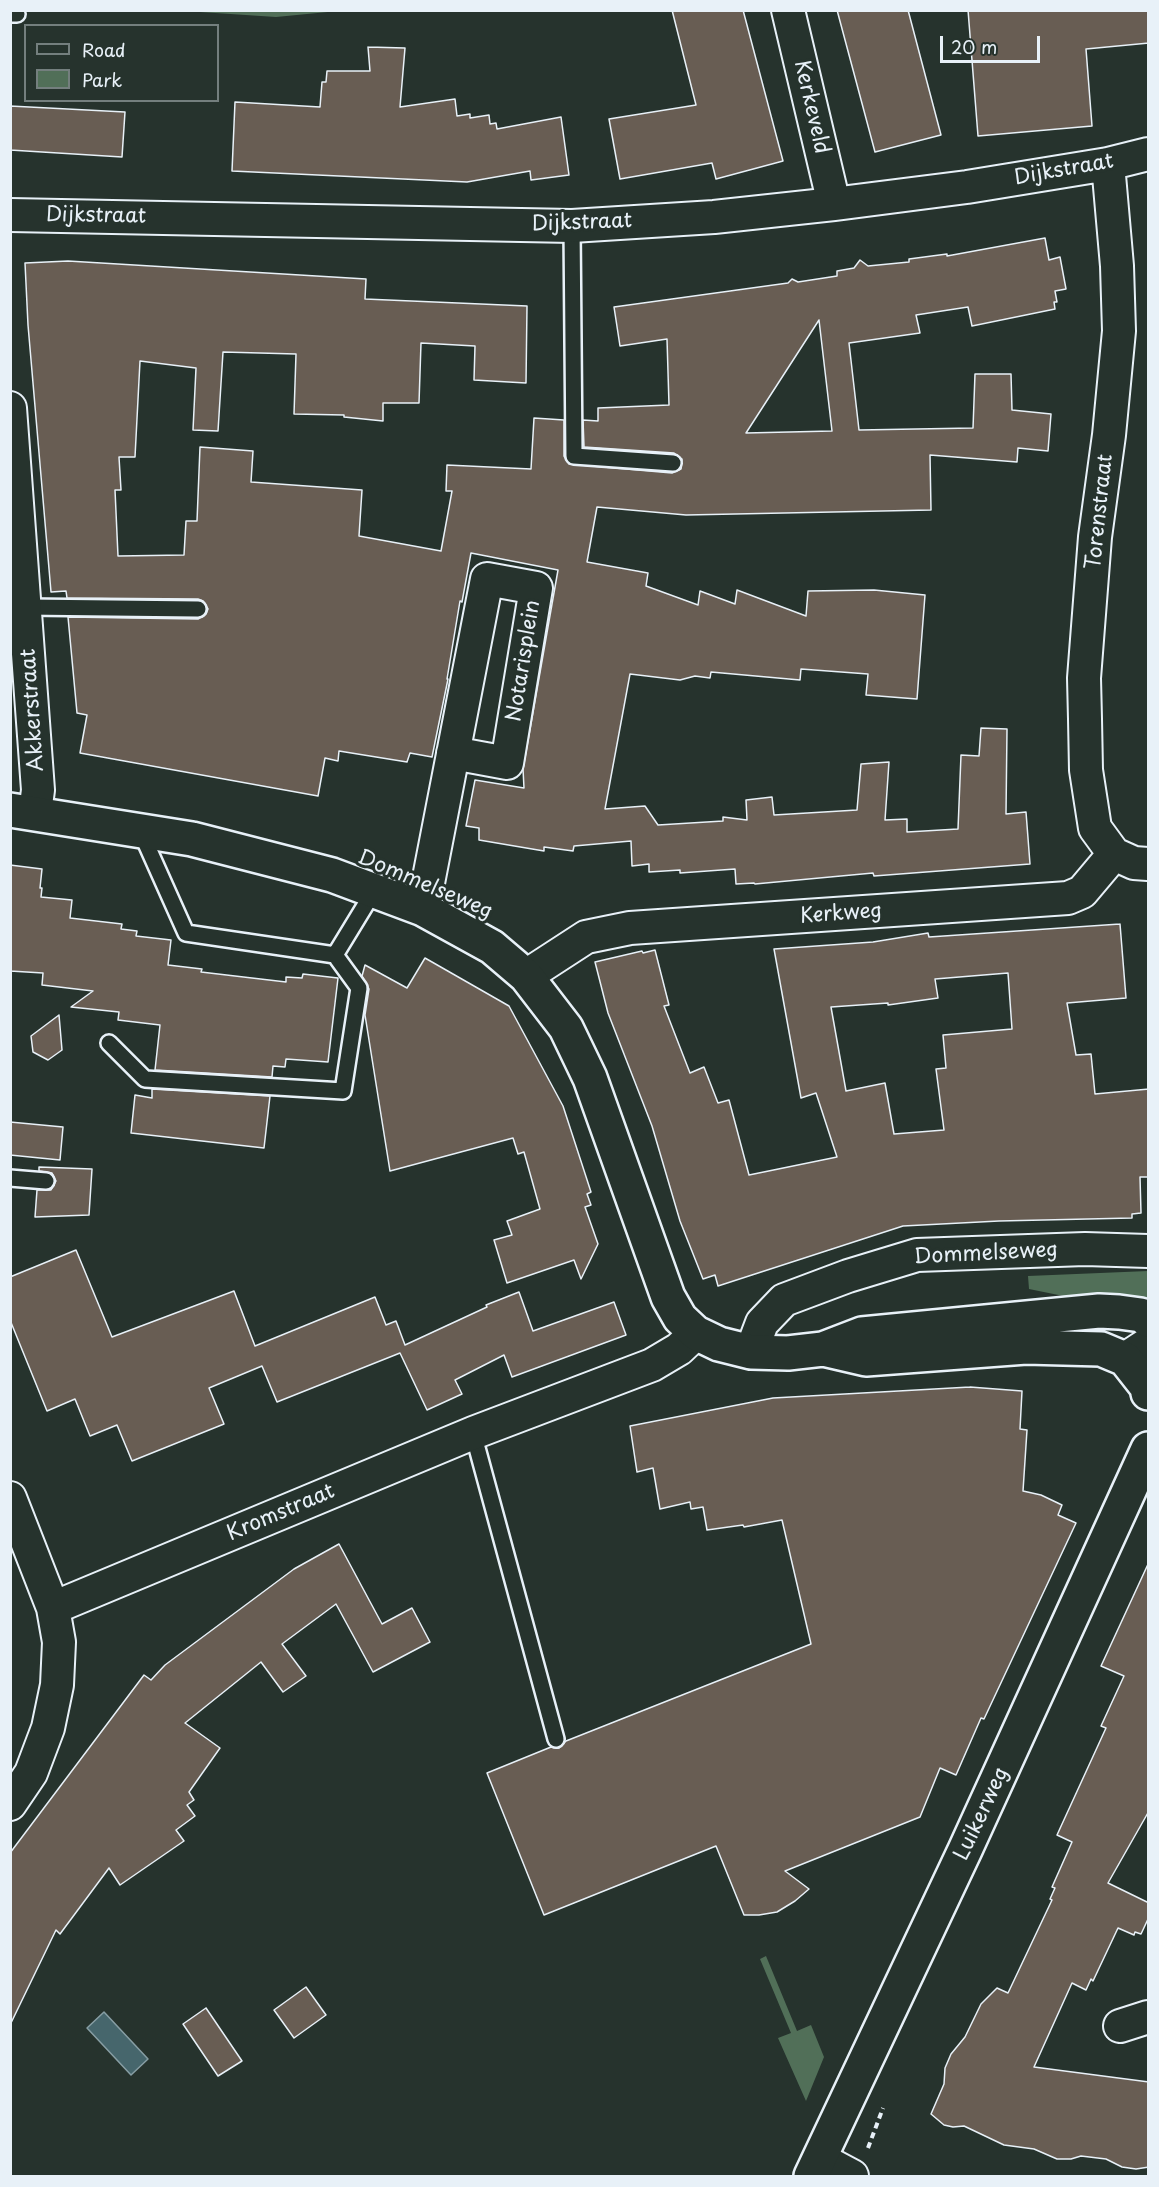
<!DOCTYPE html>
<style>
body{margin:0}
#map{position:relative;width:1159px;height:2187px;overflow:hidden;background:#26332d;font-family:"Playpen Sans",sans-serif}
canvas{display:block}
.frame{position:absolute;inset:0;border:12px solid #e8f1f8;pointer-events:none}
.legend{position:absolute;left:24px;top:24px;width:195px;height:78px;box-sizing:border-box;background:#26332d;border:2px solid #747f7e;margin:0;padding:8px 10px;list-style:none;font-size:18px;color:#e8f1f8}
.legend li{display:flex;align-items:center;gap:12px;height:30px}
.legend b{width:30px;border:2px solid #747f7e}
.scale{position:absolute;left:940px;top:36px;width:100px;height:27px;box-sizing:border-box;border:3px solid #e8f1f8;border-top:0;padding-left:8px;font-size:18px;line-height:21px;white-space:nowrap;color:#e8f1f8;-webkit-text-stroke:4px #26332d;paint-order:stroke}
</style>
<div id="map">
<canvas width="1159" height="2187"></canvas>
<div class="frame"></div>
<ul class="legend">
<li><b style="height:8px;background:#26332d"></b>Road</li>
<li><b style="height:16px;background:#516f58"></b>Park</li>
</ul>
<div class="scale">20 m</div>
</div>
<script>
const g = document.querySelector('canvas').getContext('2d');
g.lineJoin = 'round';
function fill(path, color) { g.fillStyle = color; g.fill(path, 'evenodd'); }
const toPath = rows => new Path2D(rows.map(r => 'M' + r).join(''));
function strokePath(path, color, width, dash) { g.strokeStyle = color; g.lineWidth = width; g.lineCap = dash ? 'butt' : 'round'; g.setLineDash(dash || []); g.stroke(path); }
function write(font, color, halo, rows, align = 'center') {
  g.font = font + ' "Playpen Sans",sans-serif'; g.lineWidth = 6; g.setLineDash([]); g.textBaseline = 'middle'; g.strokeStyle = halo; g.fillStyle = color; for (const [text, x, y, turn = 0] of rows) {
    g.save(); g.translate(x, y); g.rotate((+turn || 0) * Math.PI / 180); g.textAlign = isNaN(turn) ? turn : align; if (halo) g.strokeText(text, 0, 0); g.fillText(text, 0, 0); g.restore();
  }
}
fill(toPath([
 [185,11,338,10,338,11,276,17],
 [1148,1271,1148,1299,1083,1300,1029,1289,1028,1276],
 [766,1956,797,2031,811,2025,824,2057,806,2101,778,2038,791,2033,760,1959]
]), '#516f58');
const water = toPath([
 [104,2012,148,2059,131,2075,87,2028,104,2012]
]);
fill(water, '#46666c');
strokePath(water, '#879ea4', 1.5);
const building = toPath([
 [672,10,743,10,783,161,716,179,712,163,620,179,609,119,696,105,672,10],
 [837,10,908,10,941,135,875,152,837,10],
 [968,10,1149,10,1149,43,1086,49,1092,126,978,136,968,10],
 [368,47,405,48,400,107,455,99,457,116,470,114,470,118,489,115,490,124,496,123,497,129,561,117,569,175,531,180,530,171,467,182,232,171,235,102,320,107,322,82,326,82,327,71,370,71,368,47],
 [10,106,125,112,122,157,10,150,10,106],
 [1045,238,1049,260,1060,257,1066,289,1055,291,1057,302,1054,302,1055,309,972,326,968,307,916,315,920,333,849,343,859,430,973,428,975,374,1011,374,1012,410,1051,414,1048,451,1018,448,1017,462,930,455,931,510,686,515,597,507,587,562,648,573,646,586,698,605,700,591,735,604,737,590,806,616,808,591,874,590,925,595,917,699,866,695,868,674,801,669,800,680,711,672,710,678,695,676,680,680,630,674,605,809,645,806,658,825,723,821,723,817,747,820,746,800,772,797,774,815,857,810,861,764,889,762,885,820,907,819,907,832,958,829,961,755,979,756,981,728,1007,729,1006,814,1026,812,1030,864,874,876,873,873,755,884,754,883,736,884,735,869,680,873,680,870,649,872,649,864,632,866,631,841,574,846,573,851,544,847,544,851,479,840,479,828,466,826,475,780,524,788,523,769,558,570,471,553,462,602,460,601,447,679,448,679,432,757,410,753,407,762,339,751,338,761,325,758,318,796,80,753,87,715,77,713,68,617,198,619,206,614,208,609,203,601,198,599,67,598,66,591,51,592,28,325,25,263,68,261,366,279,365,299,527,306,526,383,474,380,475,346,421,343,419,403,383,403,383,421,344,417,344,415,294,414,296,354,223,352,218,431,193,430,196,368,140,361,135,457,119,457,121,490,115,490,118,556,184,555,186,521,197,521,200,447,253,451,251,482,362,490,359,536,441,551,452,491,446,491,447,465,531,469,534,418,564,420,564,456,569,464,672,473,681,469,682,459,674,453,584,447,583,420,598,421,598,408,669,405,667,339,620,346,614,307,788,283,792,279,798,282,837,276,837,271,854,268,860,260,868,266,909,262,909,259,947,254,947,256,1045,238],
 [819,320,832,431,746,433,819,320],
 [10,865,42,869,40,888,42,888,41,897,72,900,70,918,122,924,121,929,137,931,136,936,171,940,168,965,202,969,201,972,286,982,286,977,302,978,303,974,338,978,328,1062,286,1059,285,1067,273,1066,272,1077,155,1070,160,1025,118,1020,119,1012,71,1007,93,991,42,985,43,973,10,971,10,865],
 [1120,924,1126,998,1067,1003,1076,1055,1091,1054,1095,1094,1149,1089,1149,1177,1140,1177,1141,1213,1132,1214,1132,1218,999,1221,903,1226,718,1286,715,1275,703,1279,680,1221,652,1126,608,1013,595,962,642,951,643,953,655,950,669,1005,664,1006,690,1073,704,1067,718,1103,729,1100,749,1175,837,1157,816,1093,801,1098,774,949,873,942,928,933,929,937,1120,924],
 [1008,973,1012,1029,943,1035,946,1068,936,1069,944,1130,894,1134,885,1083,846,1091,831,1007,888,1003,888,1005,938,998,935,979,1008,973],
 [425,958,509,1006,563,1106,591,1192,587,1194,591,1205,585,1207,598,1244,581,1279,574,1260,507,1283,494,1240,512,1235,507,1221,540,1209,524,1152,518,1154,513,1138,390,1171,365,1015,369,989,362,976,365,965,407,988,425,958],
 [59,1015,62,1050,48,1060,33,1052,31,1036,59,1015],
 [152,1089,270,1096,264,1148,131,1133,135,1095,152,1098,152,1089],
 [10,1122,63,1127,60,1160,10,1155,10,1122],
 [39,1167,92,1169,89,1215,35,1217,37,1190,51,1190,56,1181,52,1173,39,1171,39,1167],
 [76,1250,112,1337,234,1291,255,1346,375,1297,386,1325,396,1321,405,1345,487,1307,486,1305,519,1292,533,1331,614,1302,626,1335,512,1377,504,1355,455,1380,462,1394,427,1410,400,1353,277,1402,262,1366,209,1388,224,1424,132,1461,117,1425,90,1436,75,1399,47,1411,10,1320,10,1277,76,1250],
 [970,1387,1022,1391,1020,1429,1027,1430,1023,1491,1041,1495,1062,1505,1058,1515,1076,1523,984,1719,981,1718,956,1775,940,1768,920,1817,785,1871,809,1889,795,1901,777,1912,759,1915,744,1915,716,1846,544,1915,487,1773,551,1747,559,1748,566,1741,811,1644,782,1520,744,1527,743,1525,707,1530,703,1507,691,1509,690,1502,660,1509,653,1468,637,1472,630,1426,773,1398,970,1387],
 [339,1544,382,1624,412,1608,430,1642,373,1672,336,1604,282,1644,306,1676,283,1692,261,1662,185,1723,220,1748,189,1792,194,1800,187,1805,195,1816,176,1830,184,1841,120,1885,109,1868,60,1934,56,1930,10,2025,10,1853,144,1675,151,1680,165,1665,294,1569,339,1544],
 [1149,1562,1149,1811,1108,1883,1149,1903,1149,1917,1141,1934,1135,1932,1134,1935,1118,1928,1093,1981,1091,1979,1086,1990,1072,1983,1034,2067,1149,2082,1149,2167,1136,2169,1122,2167,1106,2159,1081,2156,1071,2159,1057,2159,1034,2149,1004,2145,964,2126,953,2127,944,2125,931,2114,944,2084,945,2068,951,2054,965,2037,981,2004,997,1988,1008,1993,1052,1900,1050,1899,1055,1888,1052,1887,1072,1842,1057,1835,1106,1728,1101,1726,1124,1676,1101,1666,1149,1562],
 [306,1987,326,2015,294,2038,274,2010,306,1987],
 [206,2008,242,2061,218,2076,183,2024,206,2008]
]);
fill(building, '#685d53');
strokePath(building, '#e8f1f8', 1.5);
const lane = toPath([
 [10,14,17,14],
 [572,226,574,456,673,463],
 [26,607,198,609],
 [140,830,186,933,335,955,374,891],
 [109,1043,145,1079,343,1091,359,988,335,955],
 [10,1178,46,1181],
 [473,1433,556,1739]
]);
const street = toPath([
 [788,10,834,204],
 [1108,164,1117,266,1119,331,1109,435,1095,537,1084,678,1085,719,1086,770,1095,828,1114,854],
 [10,215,572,226,714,217,834,204,967,187,1108,164,1148,154],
 [10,408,38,790,35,813],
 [1114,854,1134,863,1148,864],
 [423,909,428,883,487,579,536,588,507,763,453,753],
 [526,976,586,937,630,928,1068,898,1082,892,1114,854],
 [751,1352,762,1323,784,1300,848,1276,917,1255,1085,1249,1148,1251],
 [1125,1359,1148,1344],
 [10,1498,53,1608,59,1642,57,1685,48,1728,31,1773,10,1804],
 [53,1608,473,1433,652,1365,679,1349,696,1333],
 [1120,2026,1148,2017],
 [820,2159,852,2176]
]);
const secondary = toPath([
 [10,810,192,839,332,875,423,909,492,947,526,976,566,1028,590,1078,668,1297,680,1318,696,1333,719,1344,751,1352,788,1353,823,1349,862,1334,1099,1311,1119,1312,1141,1315,1148,1320],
 [823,1349,866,1359,1026,1347,1101,1349,1125,1359,1147,1387,1148,1393],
 [811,2176,965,1850,1148,1449]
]);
strokePath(lane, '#e8f1f8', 20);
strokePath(street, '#e8f1f8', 36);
strokePath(secondary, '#e8f1f8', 38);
strokePath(toPath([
 [868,2148,883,2108]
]), '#e8f1f8', 4, [6, 4.5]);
strokePath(lane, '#26332d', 15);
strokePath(street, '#26332d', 32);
strokePath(secondary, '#26332d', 33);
write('21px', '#e8f1f8', '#26332d', [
 ["Kerkeveld",811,107,77],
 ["Dijkstraat",1064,170,-10],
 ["Dijkstraat",96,216,1],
 ["Dijkstraat",582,223,-2],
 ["Torenstraat",1100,512,-84],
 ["Notarisplein",524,661,-81],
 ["Akkerstraat",33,710,-94],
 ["Dommelseweg",425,885,23],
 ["Kerkweg",841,914,-4],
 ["Dommelseweg",986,1254,-3],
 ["Kromstraat",281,1513,-23],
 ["Luikerweg",982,1814,-65]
]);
</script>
